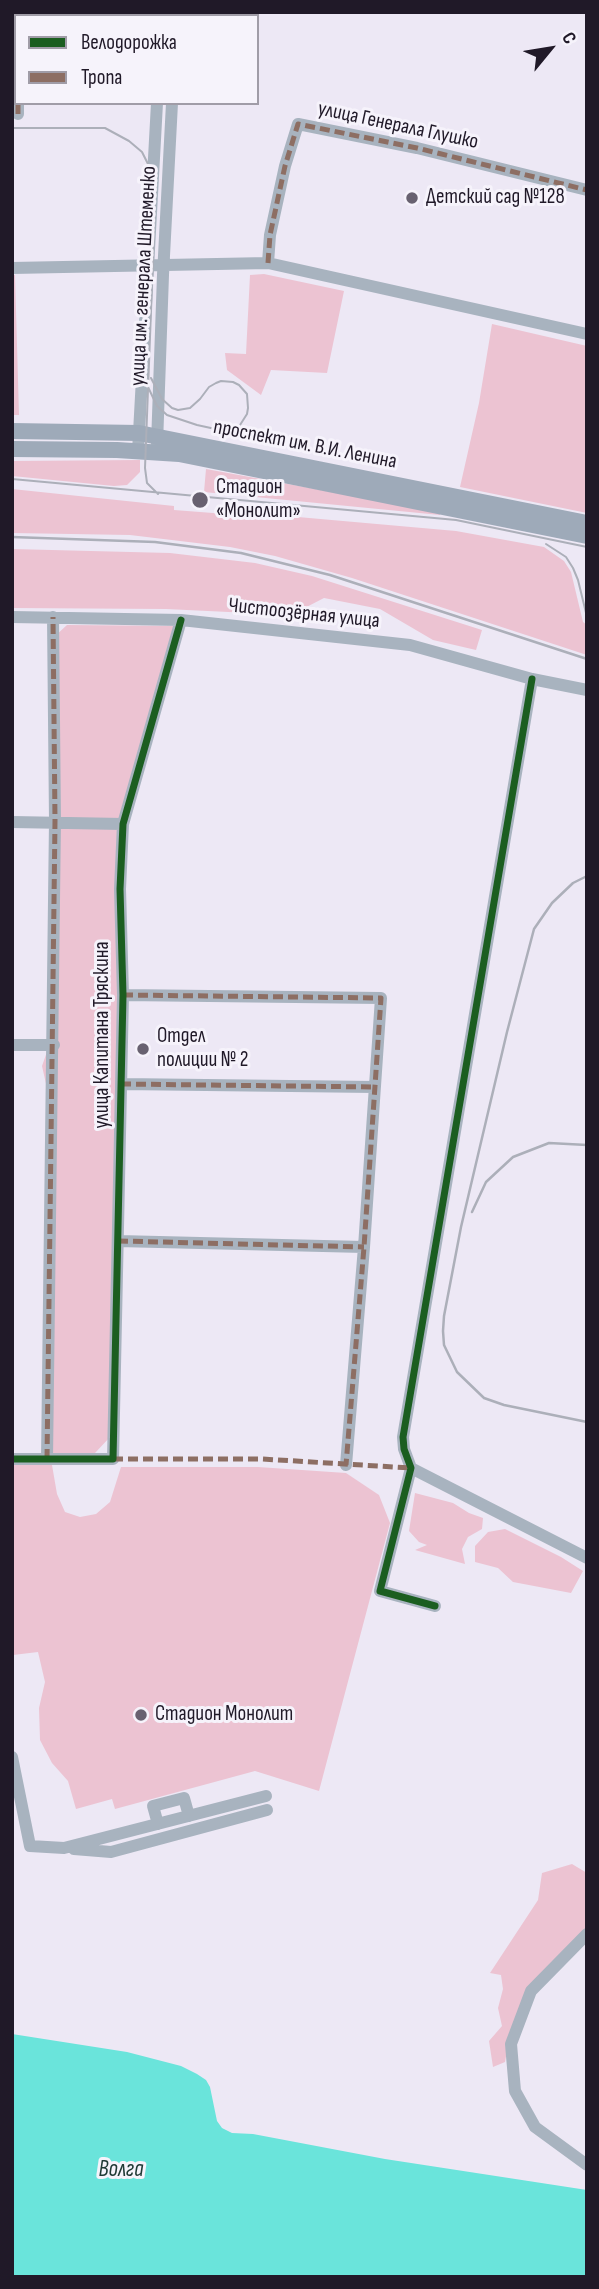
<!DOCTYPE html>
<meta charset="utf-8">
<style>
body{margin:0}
#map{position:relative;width:599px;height:2289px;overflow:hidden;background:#ede8f5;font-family:"Sofia Sans Condensed",sans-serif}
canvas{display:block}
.frame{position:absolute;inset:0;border:14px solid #201928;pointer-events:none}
.legend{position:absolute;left:14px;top:14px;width:245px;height:91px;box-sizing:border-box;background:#f6f3fb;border:2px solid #a09ca7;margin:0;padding:9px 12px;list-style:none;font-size:21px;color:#201928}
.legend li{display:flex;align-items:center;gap:14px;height:35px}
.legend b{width:35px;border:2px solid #a09ca7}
.north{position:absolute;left:515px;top:14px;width:70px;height:70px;-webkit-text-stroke:5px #f6f3fb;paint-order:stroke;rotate:60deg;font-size:19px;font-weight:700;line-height:28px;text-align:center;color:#201928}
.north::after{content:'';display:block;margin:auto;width:24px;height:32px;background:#201928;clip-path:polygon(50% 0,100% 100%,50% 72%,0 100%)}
</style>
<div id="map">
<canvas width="599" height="2289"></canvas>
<div class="frame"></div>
<ul class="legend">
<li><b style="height:9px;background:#1b5e20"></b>Велодорожка</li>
<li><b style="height:9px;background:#8d6e63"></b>Тропа</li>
</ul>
<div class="north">С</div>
</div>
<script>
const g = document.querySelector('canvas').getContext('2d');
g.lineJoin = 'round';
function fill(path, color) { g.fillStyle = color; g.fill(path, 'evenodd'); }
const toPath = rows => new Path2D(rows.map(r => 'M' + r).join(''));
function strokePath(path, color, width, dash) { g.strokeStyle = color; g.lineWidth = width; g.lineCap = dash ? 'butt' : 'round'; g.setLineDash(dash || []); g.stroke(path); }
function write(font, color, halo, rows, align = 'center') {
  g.font = font + ' "Sofia Sans Condensed",sans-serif'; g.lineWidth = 6; g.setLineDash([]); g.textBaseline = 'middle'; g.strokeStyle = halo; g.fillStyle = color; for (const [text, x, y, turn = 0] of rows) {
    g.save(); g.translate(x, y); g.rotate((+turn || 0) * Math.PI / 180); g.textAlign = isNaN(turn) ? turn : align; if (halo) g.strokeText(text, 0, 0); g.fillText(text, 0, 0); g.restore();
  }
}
fill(toPath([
 [264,274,344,291,327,373,271,370,261,395,227,370,225,353,246,354,250,275],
 [12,275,15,275,19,415,12,415],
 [492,324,587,346,587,513,460,487,479,403],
 [140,460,140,472,127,485,114,486,12,476,12,461],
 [206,469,441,512,440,515,204,492],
 [12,489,174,506,174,510,226,514,230,511,456,531,544,547,564,561,571,572,583,622,587,625,587,655,352,578,275,556,230,547,130,535,12,533],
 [12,549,170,553,255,563,312,576,482,630,476,650,433,640,380,609,324,598,291,615,166,609,12,608],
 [67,625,175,626,120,824,121,995,111,1436,95,1453,51,1453,53,1115,42,1066,49,1046,54,637],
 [12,1465,52,1465,57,1494,65,1512,80,1517,96,1514,110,1502,121,1467,258,1467,346,1473,379,1495,390,1523,319,1791,255,1771,115,1809,112,1799,76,1809,68,1781,52,1763,40,1740,39,1708,45,1682,38,1652,13,1655],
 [415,1493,453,1503,469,1513,483,1518,482,1529,468,1537,462,1549,465,1564,415,1550,427,1545,419,1542,409,1531],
 [505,1529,561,1557,583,1571,571,1593,513,1582,498,1568,475,1562,475,1546,488,1532],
 [572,1864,587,1873,587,1928,530,1986,509,2040,505,2062,493,2067,489,2041,502,2026,498,2008,503,1989,501,1975,490,1973,538,1900,542,1873]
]), '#ecc3d2');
fill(toPath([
 [12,2034,127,2052,181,2066,197,2074,206,2080,210,2087,217,2121,222,2128,232,2133,253,2134,385,2159,587,2190,587,2277,12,2277]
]), '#6ae4db');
strokePath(toPath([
 [19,16,19,12],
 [169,16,169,12],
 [18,114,18,103],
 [268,263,270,235,285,166,298,124,417,148,587,190],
 [12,268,268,263,587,334],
 [157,444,163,275,172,103],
 [138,451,157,103],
 [12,617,181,620,410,645,532,679,587,690],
 [12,822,123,824],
 [123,995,381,998,364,1247,346,1465],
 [12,1045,54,1045],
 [121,1084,375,1087],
 [118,1241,364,1247],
 [12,1459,113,1459,123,995,120,889,123,824,181,620],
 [47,1459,55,821,53,617],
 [411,1468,587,1558],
 [435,1606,380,1591,411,1468,404,1449,403,1437,532,679],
 [12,1757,30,1846,64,1848,266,1796],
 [158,1824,153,1806,184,1798,189,1816],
 [74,1849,111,1852,267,1810],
 [587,1934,531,1991,511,2044,515,2091,535,2127,587,2165]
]), '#a8b3bf', 12);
strokePath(toPath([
 [12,431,139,433,587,523],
 [12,449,117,450,179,454,587,536]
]), '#9eaab9', 16);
strokePath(toPath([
 [12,128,105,128,129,141,142,152,156,180,145,468,147,483,158,494],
 [148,387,157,406,167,415,197,425,220,430,233,429,240,425,247,414,248,408,247,394,239,385,233,382,221,381,216,383,209,387,200,399,190,408,178,410,172,408,162,399,151,378],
 [12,479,456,520,587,547],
 [546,544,566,557,573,568,578,580,587,617]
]), '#acafb9', 2);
strokePath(toPath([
 [12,537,155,542,241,553,330,575,587,659],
 [587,876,573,883,552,903,534,929,507,1032,461,1227,444,1316,443,1331,444,1345,457,1372,484,1398,504,1405,587,1422],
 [472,1212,486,1182,513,1157,549,1143,587,1145]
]), '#acafb9', 2.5);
strokePath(toPath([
 [19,16,19,12],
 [18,114,18,103],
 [268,263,270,235,285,166,298,124,417,148,587,190],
 [123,995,381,998,364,1247,346,1465],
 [121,1084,375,1087],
 [118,1241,364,1247],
 [47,1459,55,821,53,617],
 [113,1459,262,1459,411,1468]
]), '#8d6e63', 5, [10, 5]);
strokePath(toPath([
 [12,1459,113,1459,123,995,120,889,123,824,181,620],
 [435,1606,380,1591,411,1468,404,1449,403,1437,532,679]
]), '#1b5e20', 7);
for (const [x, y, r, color] of [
 [412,198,7,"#686170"],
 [200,500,9,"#686170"],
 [143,1049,7,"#686170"],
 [141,1715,7,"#686170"]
]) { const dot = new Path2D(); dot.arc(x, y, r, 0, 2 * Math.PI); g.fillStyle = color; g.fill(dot); strokePath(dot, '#f6f3fb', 2.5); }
write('21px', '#201928', '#f6f3fb', [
 ["улица Генерала Глушко",398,126,12],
 ["улица им. генерала Штеменко",144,276,-87],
 ["проспект им. В.И. Ленина",305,445,11],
 ["Чистоозёрная улица",304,614,6],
 ["улица Капитана Тряскина",103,1035,-90]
]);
write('21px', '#201928', '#f6f3fb', [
 ["Детский сад №128",426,198],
 ["Стадион",216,488],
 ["«Монолит»",216,512],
 ["Отдел",157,1037],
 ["полиции № 2",157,1061],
 ["Стадион Монолит",155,1715]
], 'left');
write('italic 23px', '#203a36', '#f6f3fb', [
 ["Волга",121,2170]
]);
</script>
